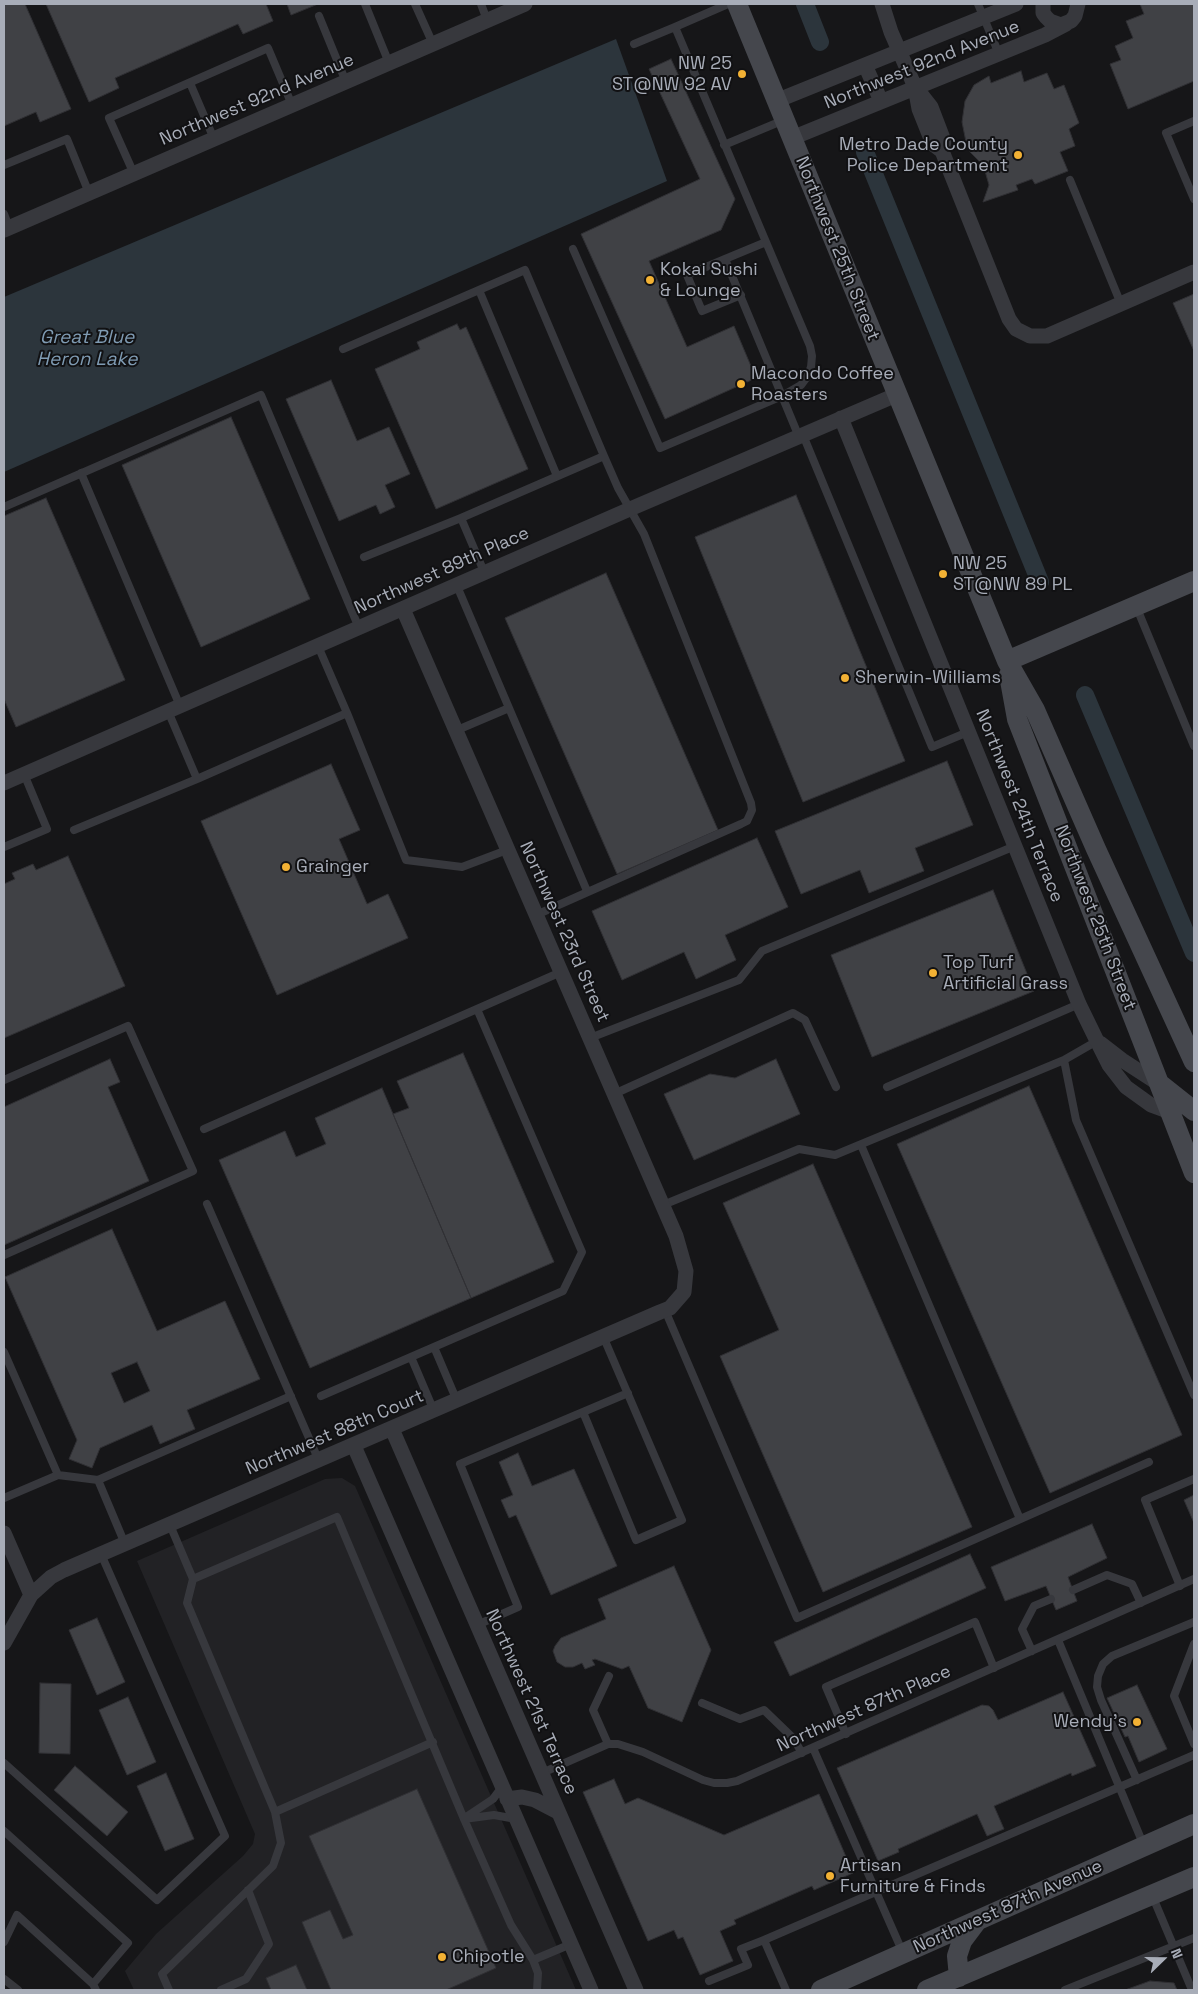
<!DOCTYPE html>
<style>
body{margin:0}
#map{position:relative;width:1198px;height:1994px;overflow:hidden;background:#161618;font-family:"Space Grotesk",sans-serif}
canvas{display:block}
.frame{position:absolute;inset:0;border:5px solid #a8adb8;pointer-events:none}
.north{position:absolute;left:1138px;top:1934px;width:50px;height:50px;-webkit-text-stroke:4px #111113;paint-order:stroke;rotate:68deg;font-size:14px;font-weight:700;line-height:20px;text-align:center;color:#a8adb8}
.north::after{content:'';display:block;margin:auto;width:18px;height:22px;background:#a8adb8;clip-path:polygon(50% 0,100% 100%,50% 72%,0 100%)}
</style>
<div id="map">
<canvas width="1198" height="1994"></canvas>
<div class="frame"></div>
<div class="north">N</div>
</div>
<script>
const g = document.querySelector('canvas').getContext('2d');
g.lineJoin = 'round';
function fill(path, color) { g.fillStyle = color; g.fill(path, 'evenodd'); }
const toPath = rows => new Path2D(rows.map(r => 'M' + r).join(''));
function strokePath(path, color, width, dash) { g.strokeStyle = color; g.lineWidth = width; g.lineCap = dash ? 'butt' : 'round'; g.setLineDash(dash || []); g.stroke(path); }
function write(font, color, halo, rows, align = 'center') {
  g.font = font + ' "Space Grotesk",sans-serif'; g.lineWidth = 4; g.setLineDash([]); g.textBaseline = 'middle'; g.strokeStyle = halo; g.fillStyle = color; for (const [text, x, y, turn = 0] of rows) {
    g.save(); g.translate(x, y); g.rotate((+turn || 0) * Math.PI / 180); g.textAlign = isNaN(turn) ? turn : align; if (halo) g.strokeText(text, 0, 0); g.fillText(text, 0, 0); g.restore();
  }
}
fill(toPath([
 [342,1478,355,1486,576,1990,134,1990,125,1971,156,1934,243,1856,253,1844,255,1834,137,1561,325,1479]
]), '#222225');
fill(toPath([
 [616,39,667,181,4,472,4,297]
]), '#2c353c');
strokePath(toPath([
 [805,4,820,42],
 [865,152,1040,582],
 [1085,695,1194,953]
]), '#2c353c', 18);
const building = toPath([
 [4,4,25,4,71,109,40,122,36,112,4,126,4,4],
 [46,4,266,4,273,21,243,34,238,24,115,78,119,88,89,102,46,4],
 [287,4,318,4,291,15,287,4],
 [1140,4,1194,4,1194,81,1128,109,1110,64,1121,60,1115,46,1133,38,1126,21,1144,14,1140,4],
 [671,59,735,199,721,230,649,261,687,347,734,326,756,378,665,419,581,234,700,179,649,69,671,59],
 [1021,71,1024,82,1047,73,1054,89,1064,85,1079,123,1069,129,1075,146,1060,152,1068,171,1035,184,1032,179,1016,185,1018,190,983,202,989,185,985,171,979,161,969,151,966,142,962,122,965,101,974,85,989,76,991,83,1021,71],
 [1194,294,1194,351,1173,303,1194,294],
 [457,324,460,330,466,327,528,469,436,509,375,369,420,349,417,342,457,324],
 [331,380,357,441,389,427,410,474,385,485,395,507,380,514,376,505,339,521,286,399,331,380],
 [231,417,310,599,201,647,122,465,231,417],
 [796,495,905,761,803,802,695,537,796,495],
 [46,498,125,680,16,727,4,699,4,516,46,498],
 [606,573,718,830,617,874,505,618,606,573],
 [947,761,973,825,915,848,924,871,869,893,860,870,801,894,775,831,947,761],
 [331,764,360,830,339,839,367,904,388,894,408,938,277,995,201,821,331,764],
 [757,838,788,907,725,935,736,960,696,979,684,952,622,980,592,911,757,838],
 [68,856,125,986,4,1038,4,884,15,879,12,873,33,864,36,870,68,856],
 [993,890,1034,991,872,1057,831,955,993,890],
 [463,1053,554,1262,471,1298,393,1114,409,1108,397,1081,463,1053],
 [110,1059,120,1082,108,1087,149,1181,4,1245,4,1107,110,1059],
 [776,1059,800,1114,694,1160,664,1094,710,1074,735,1078,776,1059],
 [1029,1086,1182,1435,1050,1493,897,1144,1029,1086],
 [382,1088,471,1298,310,1368,219,1160,285,1131,296,1157,326,1144,315,1118,382,1088],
 [813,1164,972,1527,823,1592,720,1356,779,1330,723,1203,813,1164],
 [112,1229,157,1331,225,1301,260,1379,187,1410,195,1429,160,1444,152,1425,100,1448,92,1468,69,1459,77,1440,5,1277,112,1229],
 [137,1362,150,1391,124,1403,111,1373,137,1362],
 [518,1453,532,1486,574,1469,617,1566,551,1595,516,1515,509,1518,501,1500,513,1495,499,1462,518,1453],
 [1194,1495,1194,1523,1184,1500,1194,1495],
 [1092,1524,1107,1558,1068,1577,1077,1601,1056,1610,1046,1586,1005,1601,991,1567,1092,1524],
 [970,1554,986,1588,790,1676,774,1642,970,1554],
 [674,1566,711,1650,682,1722,648,1708,629,1666,622,1669,595,1659,592,1660,595,1665,585,1669,582,1663,573,1667,565,1667,557,1662,553,1651,555,1646,561,1638,606,1619,598,1599,674,1566],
 [97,1618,125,1682,97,1695,69,1630,97,1618],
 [40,1683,71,1684,70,1754,39,1753,40,1683],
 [1137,1685,1167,1749,1139,1762,1128,1736,1125,1737,1107,1698,1137,1685],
 [1063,1692,1096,1766,1072,1776,1071,1773,994,1806,1004,1829,987,1836,977,1814,898,1849,899,1852,878,1861,837,1768,982,1705,989,1706,993,1710,998,1720,1063,1692],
 [128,1697,156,1762,127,1775,99,1710,128,1697],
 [75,1766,128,1812,107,1836,54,1790,75,1766],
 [166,1773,194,1839,165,1851,137,1786,166,1773],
 [614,1779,625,1804,638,1798,724,1835,819,1794,853,1873,814,1890,812,1886,734,1920,736,1924,720,1931,733,1961,700,1975,683,1937,678,1939,674,1930,648,1941,583,1792,614,1779],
 [417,1789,496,1968,446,1990,331,1990,302,1922,330,1910,343,1939,353,1935,309,1836,417,1789],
 [296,1965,307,1990,271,1990,266,1978,296,1965],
 [1150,1981,1174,1983,1177,1990,1125,1990,1150,1981]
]);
fill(building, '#404145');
strokePath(building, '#303034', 1);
strokePath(toPath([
 [365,4,389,63],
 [415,4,433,44],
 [481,4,487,20],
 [728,4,675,27,766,242],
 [978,4,999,54],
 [319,16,346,82],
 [634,44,675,27],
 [190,83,214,139],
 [1194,121,1166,133,1194,199],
 [724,145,784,120],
 [4,165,67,139,89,193],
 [134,174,109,118,268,48,292,105],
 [1070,180,1121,304],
 [4,214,9,227],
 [573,249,660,448,782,396,801,385,807,377,811,367,812,356,810,346,766,242,725,259,782,396,799,437],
 [725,259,687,275,702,311,741,295],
 [479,290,557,476],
 [343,349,525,270,604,456,461,518],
 [803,435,932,747,968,732],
 [81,473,180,706],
 [4,507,261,395,359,628],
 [364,557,461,518,485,574],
 [457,586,587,891],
 [1136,606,1194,746],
 [318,646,347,713],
 [455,731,509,708],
 [197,779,347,713,406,860,462,867,507,850],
 [74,830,197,779,168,711],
 [4,847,47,829,24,774],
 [536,915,741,824,747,821,752,810,751,803,644,534,618,488,604,456],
 [477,1009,561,972],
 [590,1038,739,980,762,951,1015,846],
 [1064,1060,1076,1120,1194,1395],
 [4,1080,128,1026,193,1171,4,1255],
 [887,1087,1079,1004],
 [614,1094,793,1013,805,1020,836,1087],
 [204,1129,477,1009,582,1252,563,1291,321,1396],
 [861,1145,1020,1519],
 [207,1204,319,1461],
 [663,1205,799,1149,835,1155,1064,1060,1097,1041],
 [665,1310,797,1618,1149,1462],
 [434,1347,457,1401],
 [4,1352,58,1475,98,1480,125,1544],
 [411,1357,434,1411],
 [583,1412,628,1393],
 [98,1480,291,1396],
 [4,1498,58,1475],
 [170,1525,193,1579,337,1517,464,1819,511,1925,533,1960,538,1973,537,1990],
 [193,1579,187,1603,275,1812],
 [1180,1586,1145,1500,1194,1479],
 [1073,1590,1107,1575,1132,1584,1141,1603],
 [477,1625,518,1607,460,1464,583,1412,636,1540,682,1520,603,1336],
 [1058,1640,1144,1846],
 [1194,1644,1174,1696,1194,1744],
 [1032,1651,1022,1629,1034,1606,1051,1599],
 [702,1703,740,1719,764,1710,793,1738,802,1753],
 [846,1734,826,1687,975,1622,994,1668],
 [608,1744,593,1710,609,1676],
 [813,1748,903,1953],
 [4,1763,157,1900,225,1836,101,1554],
 [542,1773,608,1744,618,1744,643,1752,703,1780,714,1783,727,1783,737,1781,1194,1579],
 [1137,1780,1101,1700,1097,1687,1098,1676,1103,1664,1112,1656,1194,1622],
 [466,1817,493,1799,502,1787],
 [464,1819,494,1815,516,1819],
 [4,1831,128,1943,93,1984,96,1990],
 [1152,1895,1192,1990],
 [4,1942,17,1915,93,1984],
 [533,1960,571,1944],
 [4,1979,18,1990],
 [709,1981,748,1965,741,1949,764,1940],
 [169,1990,162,1974,273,1866,281,1843,275,1812,433,1742],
 [221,1990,246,1979,269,1944,248,1890],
 [786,1990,764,1940,1194,1755],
 [1065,1990,1194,1938]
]), '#37383d', 8);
strokePath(toPath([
 [882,4,891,32,915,87,919,109,933,144,942,151,1009,319,1016,329,1030,336,1047,336,1194,272],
 [1043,4,1043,13,1046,17,1050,21,1061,25,1071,21,1075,16,1078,4],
 [865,65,881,101],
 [916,88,931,107,944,141,942,151],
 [776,101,1016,4],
 [792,138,1045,35,1066,24],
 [4,230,525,4],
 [841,418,1079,1004,1097,1041,1109,1065,1126,1087,1151,1105,1170,1112],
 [4,783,630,509,896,395],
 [1100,1043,1122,1060,1159,1084],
 [392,1429,636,1990],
 [354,1446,591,1990],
 [4,1533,31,1595],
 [4,1643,31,1595,51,1577,64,1570,660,1312,670,1308,684,1292,686,1271,676,1236,403,609],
 [507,1799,522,1797,535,1800,558,1812]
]), '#37383d', 15);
strokePath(toPath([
 [737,4,1007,661,1035,710,1096,849,1194,1062],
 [1007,661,1194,581],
 [1009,675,1017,719,1194,1173],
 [1160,1084,1194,1111],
 [959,1977,957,1956,962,1941,977,1921],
 [821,1990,1194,1824],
 [927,1990,1194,1877]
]), '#45474d', 20);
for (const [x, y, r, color] of [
 [742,74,5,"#f2b134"],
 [1018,155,5,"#f2b134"],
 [650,280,5,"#f2b134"],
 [741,384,5,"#f2b134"],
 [943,574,5,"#f2b134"],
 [845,678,5,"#f2b134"],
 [286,867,5,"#f2b134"],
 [933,973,5,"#f2b134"],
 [1137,1722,5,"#f2b134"],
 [830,1876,5,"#f2b134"],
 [442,1957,5,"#f2b134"]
]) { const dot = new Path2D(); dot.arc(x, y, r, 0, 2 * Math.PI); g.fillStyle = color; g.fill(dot); strokePath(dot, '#111113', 2); }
write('18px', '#a8adb8', '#111113', [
 ["NW 25",732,64,"right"],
 ["ST@NW 92 AV",732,85,"right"],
 ["Metro Dade County",1008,145,"right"],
 ["Police Department",1008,166,"right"],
 ["Kokai Sushi",660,270],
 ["& Lounge",660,291],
 ["Macondo Coffee",751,374],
 ["Roasters",751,395],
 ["NW 25",953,564],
 ["ST@NW 89 PL",953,585],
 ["Sherwin-Williams",855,678],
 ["Grainger",296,867],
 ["Top Turf",943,963],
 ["Artificial Grass",943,984],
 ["Wendy's",1127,1722,"right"],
 ["Artisan",840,1866],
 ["Furniture & Finds",840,1887],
 ["Chipotle",452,1957]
], 'left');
write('18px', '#a8adb8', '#111113', [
 ["Northwest 92nd Avenue",922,65,-22],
 ["Northwest 92nd Avenue",257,100,-23],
 ["Northwest 25th Street",837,249,68],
 ["Northwest 89th Place",442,571,-24],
 ["Northwest 24th Terrace",1019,806,68],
 ["Northwest 25th Street",1095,918,69],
 ["Northwest 23rd Street",564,932,66],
 ["Northwest 88th Court",335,1433,-23],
 ["Northwest 21st Terrace",531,1702,66],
 ["Northwest 87th Place",864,1709,-24],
 ["Northwest 87th Avenue",1008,1907,-24]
]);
write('italic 19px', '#7f9bb3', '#111113', [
 ["Great Blue",87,338],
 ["Heron Lake",87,360]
]);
</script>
